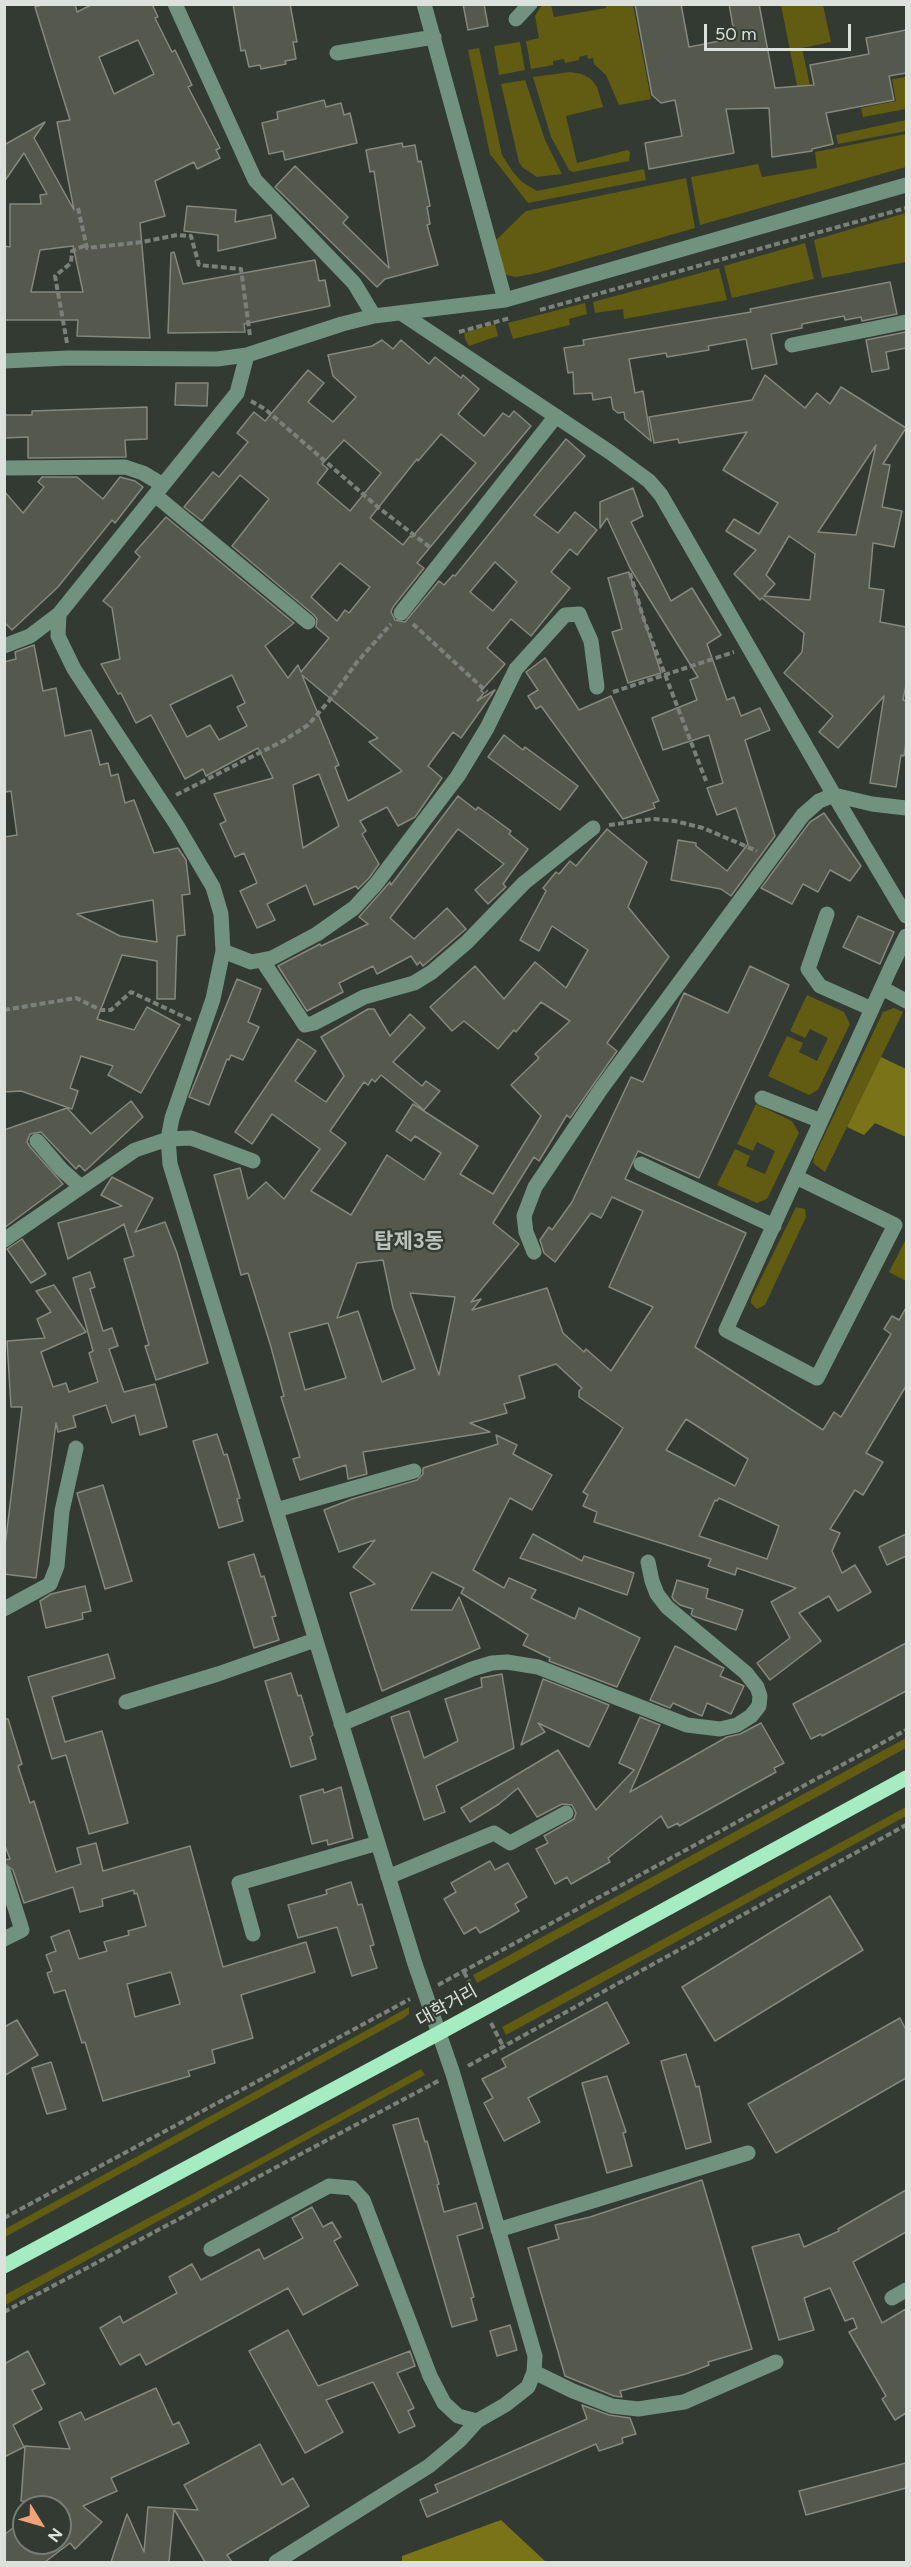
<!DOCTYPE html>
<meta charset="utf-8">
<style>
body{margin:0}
#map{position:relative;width:911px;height:2567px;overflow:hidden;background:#333a32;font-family:Figtree,sans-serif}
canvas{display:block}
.frame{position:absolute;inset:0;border:6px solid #dde1dc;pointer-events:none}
.north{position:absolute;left:12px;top:2495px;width:60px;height:60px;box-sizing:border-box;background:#333a32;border:2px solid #777d76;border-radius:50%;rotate:127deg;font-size:16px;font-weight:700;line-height:24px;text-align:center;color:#dde1dc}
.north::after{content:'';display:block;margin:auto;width:21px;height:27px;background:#f0a279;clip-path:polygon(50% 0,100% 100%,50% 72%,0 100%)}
.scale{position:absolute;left:704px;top:24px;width:147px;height:27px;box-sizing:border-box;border:3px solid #dde1dc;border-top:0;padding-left:8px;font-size:18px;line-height:21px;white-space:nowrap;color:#dde1dc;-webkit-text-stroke:4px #333a32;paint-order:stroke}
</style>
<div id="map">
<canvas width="911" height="2567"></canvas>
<div class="frame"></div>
<div class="north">N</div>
<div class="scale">50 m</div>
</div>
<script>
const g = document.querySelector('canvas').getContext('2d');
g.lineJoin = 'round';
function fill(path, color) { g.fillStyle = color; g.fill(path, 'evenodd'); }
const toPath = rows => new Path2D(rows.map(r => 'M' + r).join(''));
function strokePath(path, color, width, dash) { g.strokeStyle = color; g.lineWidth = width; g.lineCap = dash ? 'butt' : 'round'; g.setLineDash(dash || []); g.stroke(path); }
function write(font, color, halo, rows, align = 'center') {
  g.font = font + ' Figtree,"Noto Sans KR",sans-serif'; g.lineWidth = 4.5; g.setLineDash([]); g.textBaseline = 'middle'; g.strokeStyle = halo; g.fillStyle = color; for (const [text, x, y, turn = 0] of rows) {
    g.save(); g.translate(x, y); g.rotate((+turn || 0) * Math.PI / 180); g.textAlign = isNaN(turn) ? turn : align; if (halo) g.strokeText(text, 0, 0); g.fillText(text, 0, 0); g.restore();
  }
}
fill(toPath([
 [542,5,551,5,554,17,606,8,606,5,633,5,651,99,619,105,606,75,594,64,593,58,588,59,587,55,579,57,579,60,565,63,564,59,553,61,553,65,531,69,526,41,539,38,535,16],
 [781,5,823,5,831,42,802,48,818,123,805,126],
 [520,42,525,70,499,75,494,46],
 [479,48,502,155,513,172,522,182,537,191,644,169,646,180,528,203,490,154,468,50],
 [570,72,582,74,591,79,597,87,603,107,566,116,577,163,627,150,630,152,629,161,573,172,569,170,551,137,533,77],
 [906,77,906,109,863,117,861,108,896,101,892,79],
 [525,80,545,140,562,174,537,177,522,167,519,162,501,84],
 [906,120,906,131,838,144,836,135],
 [906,134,906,167,700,225,691,177,758,164,762,177,817,168,815,152],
 [686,178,695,228,537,273,516,277,502,274,495,241,526,211],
 [906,213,906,262,822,278,814,240],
 [805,243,814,279,732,298,724,266],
 [719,268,727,300,624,319,623,309,595,313,593,302],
 [585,303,587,314,569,319,570,325,513,339,508,323],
 [495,324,498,336,469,346,465,339,464,333],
 [807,995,844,1012,850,1024,818,1090,809,1095,768,1076,787,1036,803,1043,799,1052,817,1061,828,1038,810,1029,805,1038,790,1031],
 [894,1008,903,1012,825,1172,813,1163,814,1157,883,1012],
 [756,1104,792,1121,799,1133,767,1199,757,1203,717,1185,735,1149,750,1156,746,1166,765,1174,775,1151,757,1142,753,1151,737,1144],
 [796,1207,805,1209,806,1217,765,1305,757,1309,751,1303,751,1299],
 [906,1239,906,1281,889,1272],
 [906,1738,906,1748,477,1983,473,1975],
 [906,1807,906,1816,506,2035,502,2027],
 [409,2007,409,2014,404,2018,5,2237,5,2229],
 [421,2069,425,2075,5,2305,5,2295,253,2162]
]), '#625b12');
fill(toPath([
 [881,1057,906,1069,906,1137,875,1123,864,1135,847,1127],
 [501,2520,546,2562,402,2562,402,2556]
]), '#7b7318');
const building = toPath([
 [44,4,75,4,77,12,93,4,152,4,158,17,155,18,172,52,175,50,192,85,188,87,220,148,216,150,220,158,197,169,194,162,155,181,165,216,140,223,150,338,77,336,78,320,4,320,4,246,10,247,10,204,41,204,40,195,47,194,24,153,4,182,4,145,45,122,34,138,74,210,57,122,70,120,35,7,44,4],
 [138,40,154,74,114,94,99,57,138,40],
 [73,246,83,292,31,292,40,250,73,246],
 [233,4,290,4,297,42,293,42,296,59,285,61,286,64,261,69,260,65,249,67,245,50,241,51,233,4],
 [463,4,484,4,488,26,468,30,463,4],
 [635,4,681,4,689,47,735,38,729,4,759,4,775,88,814,85,810,65,869,54,866,38,906,30,906,73,889,76,894,100,826,113,833,144,812,149,812,151,772,157,769,108,726,109,734,153,649,169,645,143,682,136,675,100,661,103,652,95,635,4],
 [324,100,326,107,341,103,344,115,350,113,357,143,285,160,283,151,269,154,262,123,278,119,277,112,324,100],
 [402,143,403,147,415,145,418,162,421,161,430,206,427,207,430,224,427,225,438,265,385,279,377,287,275,187,295,166,348,217,343,223,389,268,374,171,370,172,366,150,402,143],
 [187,206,236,210,235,222,271,215,276,238,218,251,218,235,184,231,187,206],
 [174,252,183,284,315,260,319,281,325,280,330,306,244,324,245,332,168,333,171,253,174,252],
 [890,282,897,314,862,321,861,317,845,320,844,316,802,324,802,328,771,334,777,364,752,369,746,339,708,346,709,350,667,357,666,353,629,359,635,393,643,391,651,441,625,419,624,412,618,413,613,409,611,397,593,400,592,393,574,394,573,372,568,373,564,348,584,345,583,340,751,312,750,309,890,282],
 [906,332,906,348,886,352,889,369,872,372,866,340,906,332],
 [382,340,393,349,401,340,429,364,435,357,461,378,463,375,479,389,458,414,484,436,503,413,509,417,514,411,531,426,417,563,424,568,393,607,391,612,395,620,405,622,439,581,444,585,453,575,455,576,566,439,585,456,534,515,558,533,575,512,597,530,577,555,570,549,551,572,570,588,531,636,511,619,487,648,505,664,481,691,484,693,477,701,495,690,461,738,453,732,428,766,442,778,415,817,398,826,387,807,360,821,366,831,362,834,379,864,369,878,358,889,356,886,314,905,306,885,267,904,275,920,257,928,240,891,257,883,244,853,235,857,220,824,226,821,214,794,273,778,258,748,206,776,203,769,185,779,151,715,136,723,121,693,118,694,101,664,120,659,112,608,103,601,140,557,135,552,166,517,294,623,265,646,288,678,298,665,301,672,329,638,316,627,317,619,314,615,232,546,269,499,240,475,202,521,184,507,213,472,219,477,248,442,237,433,254,412,265,421,308,370,324,383,308,402,333,422,356,397,333,376,328,355,372,346,382,340],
 [441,434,476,463,412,537,410,536,403,545,370,518,417,459,418,461,441,434],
 [344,440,381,473,350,511,317,483,328,469,322,464,344,440],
 [495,562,517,582,493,611,470,592,495,562],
 [340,563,370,587,349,613,345,610,337,621,311,597,340,563],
 [232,675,245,703,237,707,247,726,219,740,210,725,187,737,170,705,232,675],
 [302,675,378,738,369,742,402,771,348,801,335,767,339,765,302,675],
 [319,774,339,826,303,848,293,785,319,774],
 [765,375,805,408,817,393,830,404,841,387,906,428,883,464,890,465,882,507,902,511,894,547,873,543,869,588,884,590,880,622,906,627,906,685,903,700,906,701,906,742,904,756,901,755,896,787,870,783,884,696,838,748,819,732,833,716,784,673,802,652,804,633,762,598,760,600,734,574,756,550,726,531,734,519,759,534,778,503,723,470,747,432,679,443,678,439,654,443,649,417,752,400,765,375],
 [876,445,856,535,818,532,876,445],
 [789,536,815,554,810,600,764,596,775,584,766,575,789,536],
 [176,383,208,383,207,406,175,405,176,383],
 [147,407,147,439,125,440,126,457,28,458,28,437,4,438,4,415,32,415,32,411,147,407],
 [42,477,77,477,103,499,120,477,135,481,143,487,115,523,112,520,58,587,12,630,4,622,4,491,23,513,44,487,38,482,42,477],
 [633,488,643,516,631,522,671,601,692,588,721,635,707,644,727,700,734,697,741,716,760,708,770,730,745,740,775,836,731,896,721,889,671,880,678,840,696,843,696,846,727,871,748,844,736,808,717,815,707,788,723,783,709,735,663,750,652,718,697,700,690,680,698,677,630,568,607,518,600,528,600,502,633,488],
 [629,572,661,673,628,683,612,632,622,629,608,578,629,572],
 [34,645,43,691,56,688,65,736,91,730,100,765,108,763,111,776,118,774,125,803,134,800,154,853,178,848,186,860,190,894,182,895,185,935,177,936,175,999,157,999,157,961,122,955,97,1019,134,1030,147,1007,180,1025,141,1093,108,1075,113,1066,81,1056,70,1088,78,1091,72,1109,21,1091,4,1092,4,837,17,835,11,791,6,792,4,782,4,662,16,659,15,652,34,645],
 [153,900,157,942,120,936,77,914,153,900],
 [545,658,579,710,611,696,659,801,653,803,655,808,623,819,541,706,536,709,528,696,538,690,526,672,545,658],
 [504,735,523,750,525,747,578,786,560,810,488,757,504,735],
 [458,796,476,810,478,807,511,831,509,834,528,849,503,884,506,887,488,904,475,890,504,864,458,829,390,918,414,939,447,908,466,929,423,966,420,962,417,965,411,956,377,974,373,966,339,983,343,992,307,1011,278,966,320,944,321,946,368,924,359,917,390,882,391,885,458,796],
 [824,813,861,866,850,881,830,870,818,892,803,884,792,904,761,888,810,822,824,813],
 [607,829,647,862,628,907,669,957,607,1043,617,1051,570,1118,567,1115,539,1161,534,1157,493,1223,519,1244,471,1302,481,1299,472,1310,547,1288,563,1333,584,1352,586,1349,611,1371,653,1307,609,1287,643,1211,612,1197,601,1218,591,1213,555,1262,544,1253,540,1240,549,1227,552,1230,572,1202,631,1077,643,1082,684,993,728,1013,750,966,789,985,699,1178,638,1151,625,1179,746,1233,695,1347,823,1430,834,1412,841,1417,891,1334,884,1329,892,1316,899,1320,906,1308,906,1386,866,1453,883,1462,863,1495,855,1490,830,1529,840,1533,832,1551,842,1573,855,1565,871,1592,838,1611,829,1596,799,1613,821,1641,770,1680,757,1663,790,1638,771,1602,796,1588,737,1568,735,1575,708,1566,711,1559,594,1522,597,1512,583,1506,588,1495,583,1492,623,1428,579,1397,579,1391,582,1388,556,1364,519,1376,525,1398,504,1404,507,1413,470,1423,490,1432,363,1452,367,1474,348,1479,346,1465,300,1480,293,1459,300,1457,281,1397,284,1396,271,1347,248,1273,241,1275,214,1175,240,1168,248,1199,266,1182,284,1199,320,1149,272,1114,252,1144,235,1132,298,1039,316,1051,295,1081,326,1102,344,1076,321,1037,368,1009,374,1009,390,1036,410,1014,425,1028,393,1062,422,1086,426,1081,440,1091,424,1110,381,1075,375,1082,372,1079,368,1085,364,1082,330,1131,346,1143,311,1191,351,1215,387,1155,424,1180,441,1153,415,1136,411,1141,396,1131,413,1104,478,1146,460,1174,493,1194,541,1116,511,1085,539,1058,535,1054,570,1021,541,1002,516,1032,514,1030,498,1049,464,1021,452,1031,430,1007,475,966,504,999,535,962,566,988,588,950,552,926,539,951,520,940,546,891,543,888,556,872,559,874,570,861,576,866,607,829],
 [383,1260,393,1308,415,1369,382,1382,358,1311,337,1318,357,1263,383,1260],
 [410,1293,455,1297,439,1375,410,1293],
 [328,1323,346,1378,305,1390,289,1333,328,1323],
 [686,1419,748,1459,735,1486,666,1450,686,1419],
 [719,1498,779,1526,767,1559,699,1536,715,1500,717,1501,719,1498],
 [858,916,894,932,880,964,843,947,858,916],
 [237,979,261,989,248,1022,259,1027,243,1060,231,1055,229,1060,227,1059,209,1105,189,1097,237,979],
 [131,1101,143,1117,85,1171,79,1165,76,1169,41,1132,30,1134,27,1142,30,1147,63,1184,4,1228,4,1130,67,1108,91,1134,131,1101],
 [112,1177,153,1198,135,1232,165,1222,177,1253,208,1363,156,1380,145,1346,149,1345,124,1259,134,1256,124,1224,68,1259,58,1223,122,1206,101,1195,112,1177],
 [22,1239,46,1274,31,1283,7,1249,22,1239],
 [90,1272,95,1287,90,1289,103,1331,112,1328,118,1346,109,1349,124,1392,155,1384,167,1427,140,1435,135,1415,112,1423,106,1405,73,1416,76,1427,58,1432,56,1423,36,1578,4,1574,4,1554,22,1407,11,1407,7,1341,45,1338,37,1319,51,1312,36,1291,54,1285,86,1332,41,1352,53,1387,66,1383,69,1392,98,1382,89,1353,93,1351,73,1278,90,1272],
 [217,1434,224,1455,227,1454,240,1498,237,1499,243,1521,219,1528,193,1441,217,1434],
 [496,1435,517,1445,513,1454,552,1475,532,1510,510,1498,473,1570,504,1588,509,1578,536,1590,531,1598,575,1619,579,1608,640,1638,617,1687,549,1661,550,1658,523,1645,528,1635,461,1593,464,1588,432,1572,411,1610,452,1610,459,1597,480,1648,382,1691,350,1593,375,1584,353,1567,375,1540,339,1552,324,1510,352,1499,417,1480,423,1474,423,1468,498,1444,496,1435],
 [103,1485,132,1581,105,1589,77,1493,103,1485],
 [533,1534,582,1561,584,1556,634,1573,627,1595,520,1558,533,1534],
 [906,1534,906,1556,887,1565,879,1547,906,1534],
 [254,1554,261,1577,264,1576,276,1616,272,1617,279,1640,254,1648,228,1562,254,1554],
 [677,1580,708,1589,706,1598,743,1610,736,1630,693,1616,691,1614,693,1609,680,1605,674,1600,672,1597,677,1580],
 [85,1586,91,1611,82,1613,83,1619,46,1628,40,1601,51,1594,85,1586],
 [906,1643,906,1691,822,1736,821,1734,811,1739,793,1704,906,1643],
 [675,1646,724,1668,720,1676,744,1686,731,1714,707,1703,702,1716,673,1703,670,1708,650,1700,675,1646],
 [108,1654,115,1678,52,1697,65,1742,102,1731,128,1823,89,1834,66,1755,52,1759,28,1677,108,1654],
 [291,1673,298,1696,301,1695,313,1735,310,1737,316,1759,291,1767,265,1681,291,1673],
 [502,1674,514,1748,436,1786,445,1812,424,1820,391,1717,409,1711,424,1758,458,1741,445,1699,482,1687,481,1678,502,1674],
 [543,1679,609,1705,589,1747,538,1723,545,1732,521,1745,543,1679],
 [640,1717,660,1725,630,1792,727,1737,740,1734,761,1723,784,1763,774,1768,776,1772,679,1826,678,1823,668,1828,661,1816,608,1858,610,1862,571,1884,567,1877,555,1884,536,1849,548,1843,544,1836,574,1819,576,1813,572,1805,562,1804,537,1817,518,1788,499,1804,470,1822,461,1808,558,1750,596,1810,634,1770,619,1763,640,1717],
 [4,1719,8,1719,22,1764,18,1766,30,1803,34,1801,56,1872,81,1864,77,1848,96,1843,103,1871,190,1846,223,1967,306,1942,315,1972,241,1995,253,2038,212,2050,215,2063,188,2071,190,2076,103,2101,85,2042,82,2043,65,1990,54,1993,47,1973,52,1971,46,1955,56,1951,51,1937,69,1930,79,1959,107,1951,104,1942,129,1935,128,1931,146,1926,137,1893,134,1894,134,1890,102,1899,103,1906,80,1912,73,1887,24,1903,13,1870,4,1863,4,1860,10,1859,4,1843,4,1719],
 [171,1972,180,2004,135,2017,127,1984,171,1972],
 [341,1787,353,1838,328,1845,327,1840,312,1844,300,1796,323,1789,324,1793,341,1787],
 [490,1861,495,1870,508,1863,527,1897,515,1904,519,1911,490,1928,480,1933,476,1927,464,1934,444,1899,456,1892,451,1883,490,1861],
 [351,1882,358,1905,362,1904,374,1945,370,1946,377,1968,352,1976,337,1927,298,1938,288,1905,327,1894,326,1890,351,1882],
 [830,1896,863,1950,715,2041,682,1987,830,1896],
 [607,2002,629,2043,528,2098,540,2122,504,2141,484,2103,493,2098,482,2079,506,2067,502,2059,607,2002],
 [900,2018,906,2030,906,2078,776,2153,748,2104,900,2018],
 [17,2020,38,2055,4,2076,4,2027,17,2020],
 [686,2054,696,2087,699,2086,711,2142,686,2149,661,2061,686,2054],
 [51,2062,66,2109,47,2114,32,2068,51,2062],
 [607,2076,626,2132,623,2133,632,2166,607,2173,582,2083,607,2076],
 [418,2118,425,2142,427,2141,439,2184,437,2185,444,2212,476,2203,483,2228,457,2236,474,2297,471,2298,477,2320,452,2327,393,2125,418,2118],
 [702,2180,752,2349,708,2362,709,2365,686,2374,620,2391,622,2397,614,2396,565,2376,528,2248,559,2239,555,2225,590,2217,702,2180],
 [906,2190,906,2232,853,2262,882,2323,906,2309,906,2413,895,2420,882,2399,886,2396,849,2332,857,2328,853,2318,845,2321,830,2288,804,2298,814,2330,779,2340,752,2247,799,2234,804,2247,839,2231,838,2229,906,2190],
 [312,2207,323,2227,332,2222,341,2237,334,2241,358,2285,303,2315,288,2288,146,2365,140,2354,120,2365,100,2328,120,2316,123,2323,177,2293,169,2277,192,2264,201,2280,259,2249,264,2259,303,2238,292,2218,312,2207],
 [510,2325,517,2350,497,2356,490,2331,510,2325],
 [288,2330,318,2386,410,2351,415,2366,397,2373,414,2408,408,2411,415,2426,399,2433,373,2382,326,2400,343,2432,305,2453,249,2351,288,2330],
 [28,2351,45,2384,32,2390,42,2409,13,2425,24,2447,4,2457,4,2364,28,2351],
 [156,2388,173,2425,179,2422,189,2443,111,2478,117,2491,83,2506,102,2522,75,2549,70,2543,45,2562,4,2562,4,2535,24,2519,24,2543,60,2543,60,2507,38,2507,43,2502,21,2501,25,2446,70,2449,59,2422,81,2412,85,2420,156,2388],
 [582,2405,609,2415,630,2418,636,2434,622,2438,623,2443,599,2451,596,2444,427,2517,420,2500,438,2492,435,2485,587,2419,582,2405],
 [260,2444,282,2485,293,2478,309,2506,227,2555,232,2562,205,2562,174,2509,169,2562,111,2562,127,2514,144,2552,148,2507,198,2510,184,2485,260,2444],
 [906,2463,906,2488,806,2515,799,2491,906,2463]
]);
fill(building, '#54584d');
strokePath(building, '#84887d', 1.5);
strokePath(toPath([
 [78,208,87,248,142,242,177,235,191,236,199,265,241,269,250,336],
 [540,310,906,208],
 [459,332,510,318],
 [67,343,55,276,71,263,72,251,86,245],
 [251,401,265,409,379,508,431,548],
 [630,573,644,620,706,781],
 [413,624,487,692],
 [613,692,734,652],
 [176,795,283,741,308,725,329,701,357,662,391,624],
 [609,825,653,819,675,821,703,828,757,851],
 [4,1010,76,998,101,1010,111,1010,131,992,191,1020],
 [464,1972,476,1995],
 [438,1985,906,1730],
 [491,2023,504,2048],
 [468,2066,906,1825],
 [4,2218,410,1999],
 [4,2312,440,2080]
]), '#7b817a', 4, [6, 3]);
strokePath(toPath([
 [175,4,255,180,354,283,374,316],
 [424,4,505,300],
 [516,19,530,4],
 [337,53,434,37],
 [401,313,611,453,649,481,661,495,834,795,906,916],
 [792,345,906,322],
 [4,361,68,358,217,359,247,355,342,324,374,316,505,300,906,185],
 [4,468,125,467,143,473,163,485],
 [155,495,308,622],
 [401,613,556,416],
 [59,614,58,636,74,669,176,824,213,887,221,914,223,951,213,999,172,1118,168,1139,170,1164,415,1964,453,2074,535,2356,534,2372,528,2387,505,2405,477,2421,458,2416,444,2403,430,2376,363,2200,352,2188,329,2186,211,2249],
 [4,646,30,636,59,614,237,393,247,355],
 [827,914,808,969,820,986,872,1009],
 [223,951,251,962,272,958,317,934,354,908,376,884,458,776,487,728,516,669,565,615,579,614,591,641,597,687],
 [262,960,305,1025,314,1023,364,997,414,983,432,972,467,942,524,883,593,828],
 [882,988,906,1001],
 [762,1098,821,1121],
 [37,1141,61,1169,81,1187],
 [641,1164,774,1226],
 [796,1177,895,1225,817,1378,726,1330,891,967,906,936],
 [4,1240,135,1150,168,1139,191,1138,253,1161],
 [534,1252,526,1232,524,1216,535,1187,601,1089,803,815,819,801,834,795,872,804,906,808],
 [276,1510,414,1471],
 [4,1609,50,1584,57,1566,62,1511,76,1448],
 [126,1702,218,1674,315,1640],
 [341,1724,472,1669,492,1663,507,1662,538,1667,687,1725,720,1729,737,1725,751,1716,759,1706,760,1696,757,1687,746,1673,667,1607,657,1594,652,1581,648,1562],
 [4,1873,22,1930,4,1939],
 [388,1877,494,1833,510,1843,566,1813],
 [253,1934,239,1883,378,1843],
 [498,2230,748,2153],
 [892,2298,906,2290],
 [534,2372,573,2391,612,2406,638,2409,684,2402,776,2362],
 [276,2562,429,2466,460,2440,477,2421]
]), '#70927e', 15);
strokePath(toPath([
 [4,2266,439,2033,906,1778]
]), '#a5ecc3', 15);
write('18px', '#dde1dc', '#333a32', [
 ["대학거리",447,2006,-29]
]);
write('bold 21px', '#bac3b9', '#333a32', [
 ["탑제3동",409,1242]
]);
</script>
